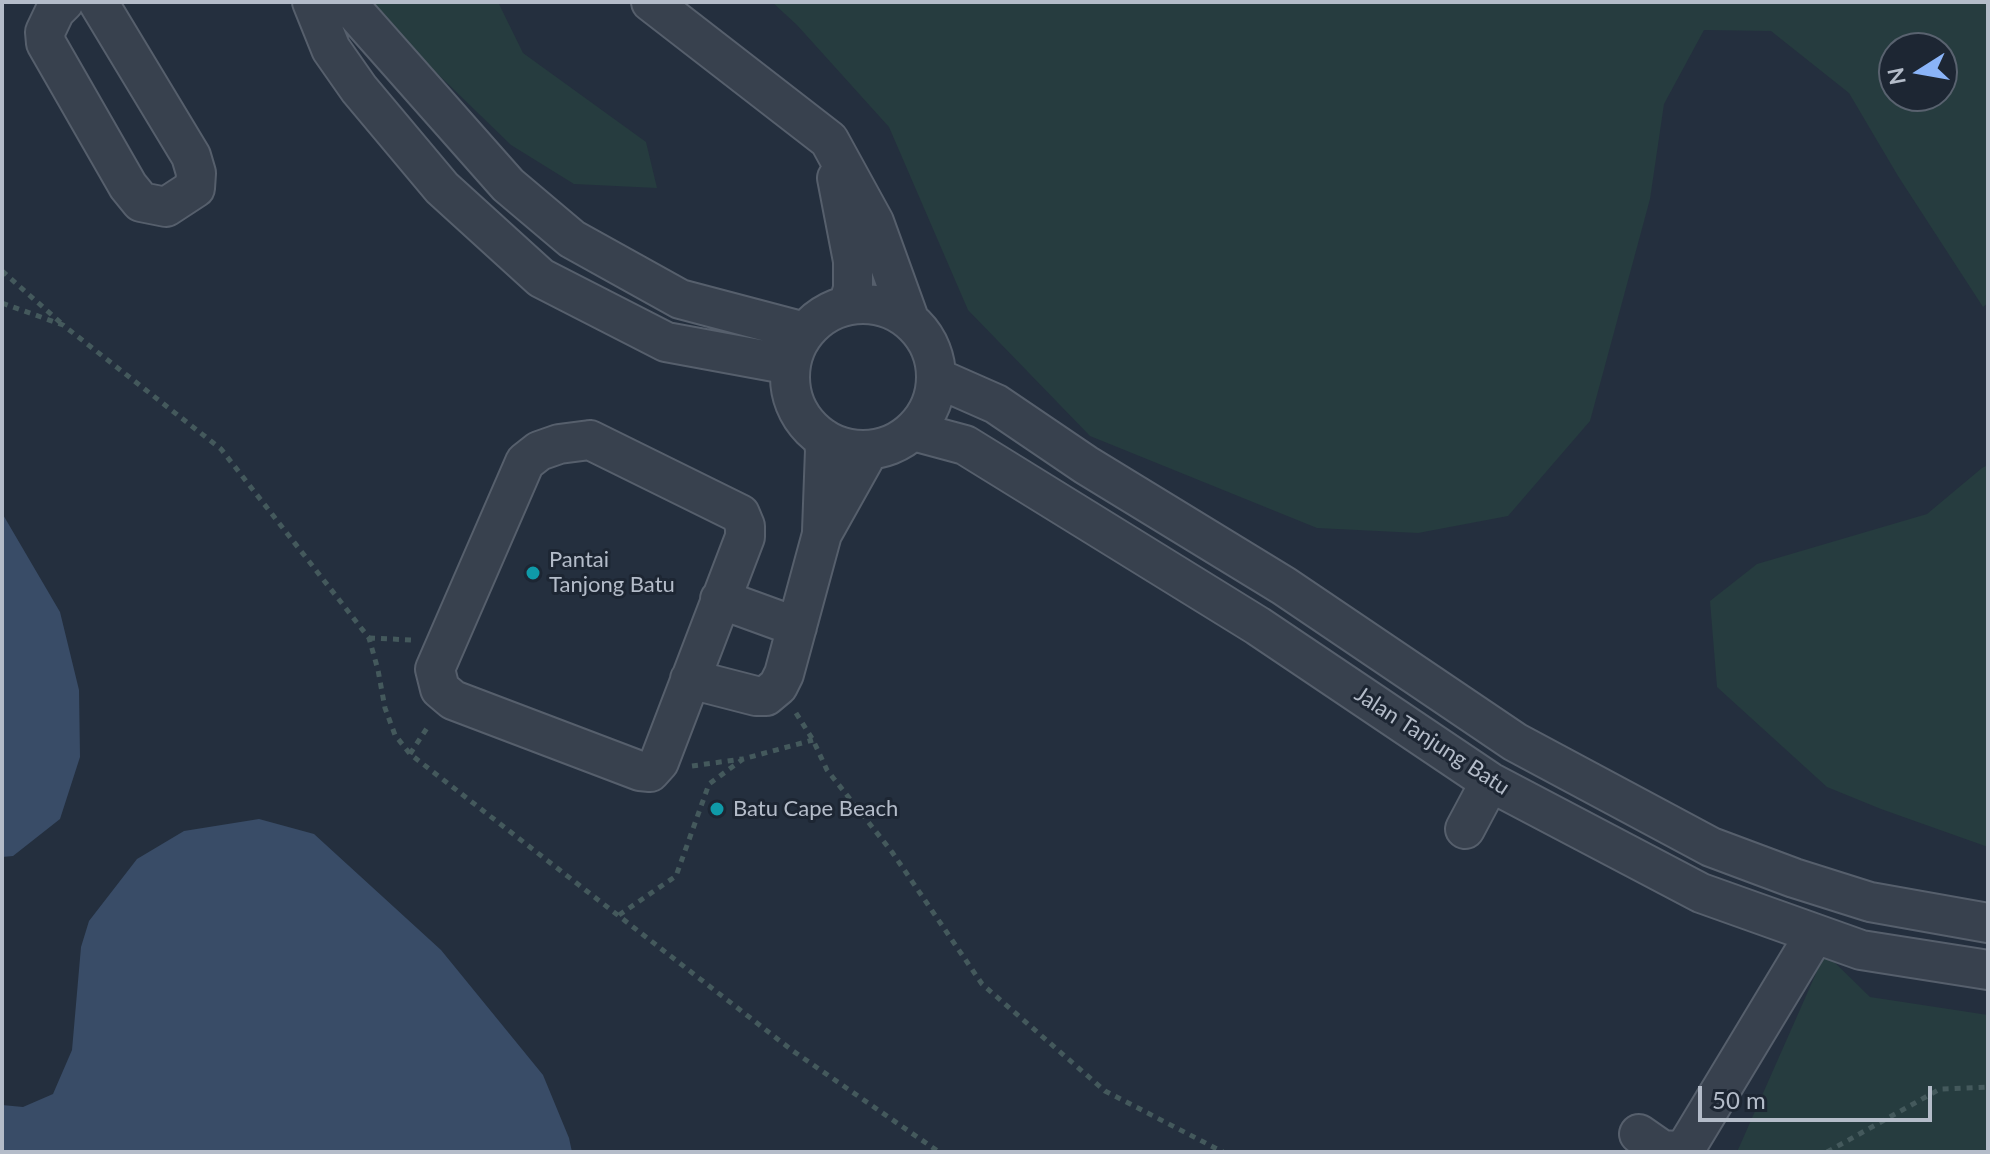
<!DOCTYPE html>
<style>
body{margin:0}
#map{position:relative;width:1990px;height:1154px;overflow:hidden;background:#242f3e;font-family:Lato,sans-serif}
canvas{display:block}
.frame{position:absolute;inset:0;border:4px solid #b4bcc9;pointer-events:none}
.north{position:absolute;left:1878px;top:32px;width:80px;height:80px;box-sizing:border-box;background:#1d2633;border:2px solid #59626f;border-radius:50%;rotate:259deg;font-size:22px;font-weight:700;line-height:32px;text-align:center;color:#b4bcc9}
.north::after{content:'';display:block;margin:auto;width:28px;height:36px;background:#8ab4f8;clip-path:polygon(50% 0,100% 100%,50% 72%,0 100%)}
.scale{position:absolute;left:1698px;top:1086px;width:234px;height:36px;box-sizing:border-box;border:4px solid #b4bcc9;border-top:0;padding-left:10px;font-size:24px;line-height:28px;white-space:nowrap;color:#b4bcc9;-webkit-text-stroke:6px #1d2633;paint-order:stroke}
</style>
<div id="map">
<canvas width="1990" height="1154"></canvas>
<div class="frame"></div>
<div class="north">N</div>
<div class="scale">50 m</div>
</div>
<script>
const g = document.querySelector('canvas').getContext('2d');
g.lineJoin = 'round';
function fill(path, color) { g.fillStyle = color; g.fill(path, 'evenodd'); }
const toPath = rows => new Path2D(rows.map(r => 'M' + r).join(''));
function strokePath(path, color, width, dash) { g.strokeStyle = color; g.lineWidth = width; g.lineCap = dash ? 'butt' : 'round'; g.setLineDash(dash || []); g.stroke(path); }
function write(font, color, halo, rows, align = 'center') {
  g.font = font + ' Lato,sans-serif'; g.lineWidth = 6; g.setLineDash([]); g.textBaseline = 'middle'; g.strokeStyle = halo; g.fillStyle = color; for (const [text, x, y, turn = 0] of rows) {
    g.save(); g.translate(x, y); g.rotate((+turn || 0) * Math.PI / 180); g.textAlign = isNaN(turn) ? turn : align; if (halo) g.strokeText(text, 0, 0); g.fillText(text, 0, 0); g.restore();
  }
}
fill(toPath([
 [371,2,498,2,523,53,646,142,657,188,574,184,511,145,381,19],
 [772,2,1988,2,1988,303,1983,307,1898,176,1849,93,1771,31,1704,30,1664,104,1650,199,1590,421,1508,516,1418,533,1317,528,1090,436,968,310,889,127,797,25],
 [1894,48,1942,48,1942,96,1894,96],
 [1988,465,1988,847,1881,809,1827,787,1717,687,1710,601,1757,564,1927,514,1982,468],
 [1825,953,1870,997,1988,1015,1988,1152,1737,1152]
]), '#263c3f');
fill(toPath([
 [2,513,60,612,79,690,80,757,60,819,13,856,2,857],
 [259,819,314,834,441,950,543,1075,569,1138,572,1152,2,1152,2,1105,23,1107,53,1094,72,1050,81,947,89,921,137,859,184,831]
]), '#394c67');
const minor = toPath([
 [64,2,55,11,45,32,46,43,128,186,141,202,166,207,195,188,196,173,191,156,98,2],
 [312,2,331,49,359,89,442,188,541,278,666,342,791,365],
 [346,2,508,185,572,239,680,299,805,332],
 [651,2,829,140,874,222,909,319],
 [837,178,853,261,853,289,848,305],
 '790 377a73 73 0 1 1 146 0a73 73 0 1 1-146 0Z',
 [937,378,996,404,1086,465,1284,586,1515,742,1711,847,1794,878,1870,902,1988,923],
 [913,431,965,445,1258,626,1490,782,1701,893,1861,950,1988,970],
 [590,440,740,514,745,526,745,537,659,762,650,772,640,771,453,700,440,689,435,669,525,462,539,451,559,444,590,440],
 [822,531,825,450,823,438],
 [720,599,797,627],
 [690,679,756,696,766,696,778,686,784,674,822,534,869,450],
 [1465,829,1490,782],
 [1639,1134,1662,1150,1676,1151,1687,1146,1815,934]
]);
strokePath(minor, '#565f6c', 42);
strokePath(toPath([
 [2,271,61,323],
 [2,303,63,325,221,449,369,638,378,670,385,708,395,735,410,754,793,1051,939,1152],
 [369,638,412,640],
 [796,713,813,740,827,770,892,852,982,984,1105,1091,1223,1152],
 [410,754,429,725],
 [692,766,742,759],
 [619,915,676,876,709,784,743,759,813,740],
 [1827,1152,1940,1089,1988,1087]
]), '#44595c', 5, [6, 6]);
strokePath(minor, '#38414e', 38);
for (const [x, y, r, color] of [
 [533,573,8,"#0f9aa8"],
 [717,809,8,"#0f9aa8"]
]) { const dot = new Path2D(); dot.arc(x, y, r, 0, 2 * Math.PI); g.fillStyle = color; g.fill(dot); strokePath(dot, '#1d2633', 3); }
write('22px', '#b4bcc9', '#1d2633', [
 ["Pantai",549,560],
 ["Tanjong Batu",549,585],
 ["Batu Cape Beach",733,809]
], 'left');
write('22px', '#b4bcc9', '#1d2633', [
 ["Jalan Tanjung Batu",1432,741,33]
]);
</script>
